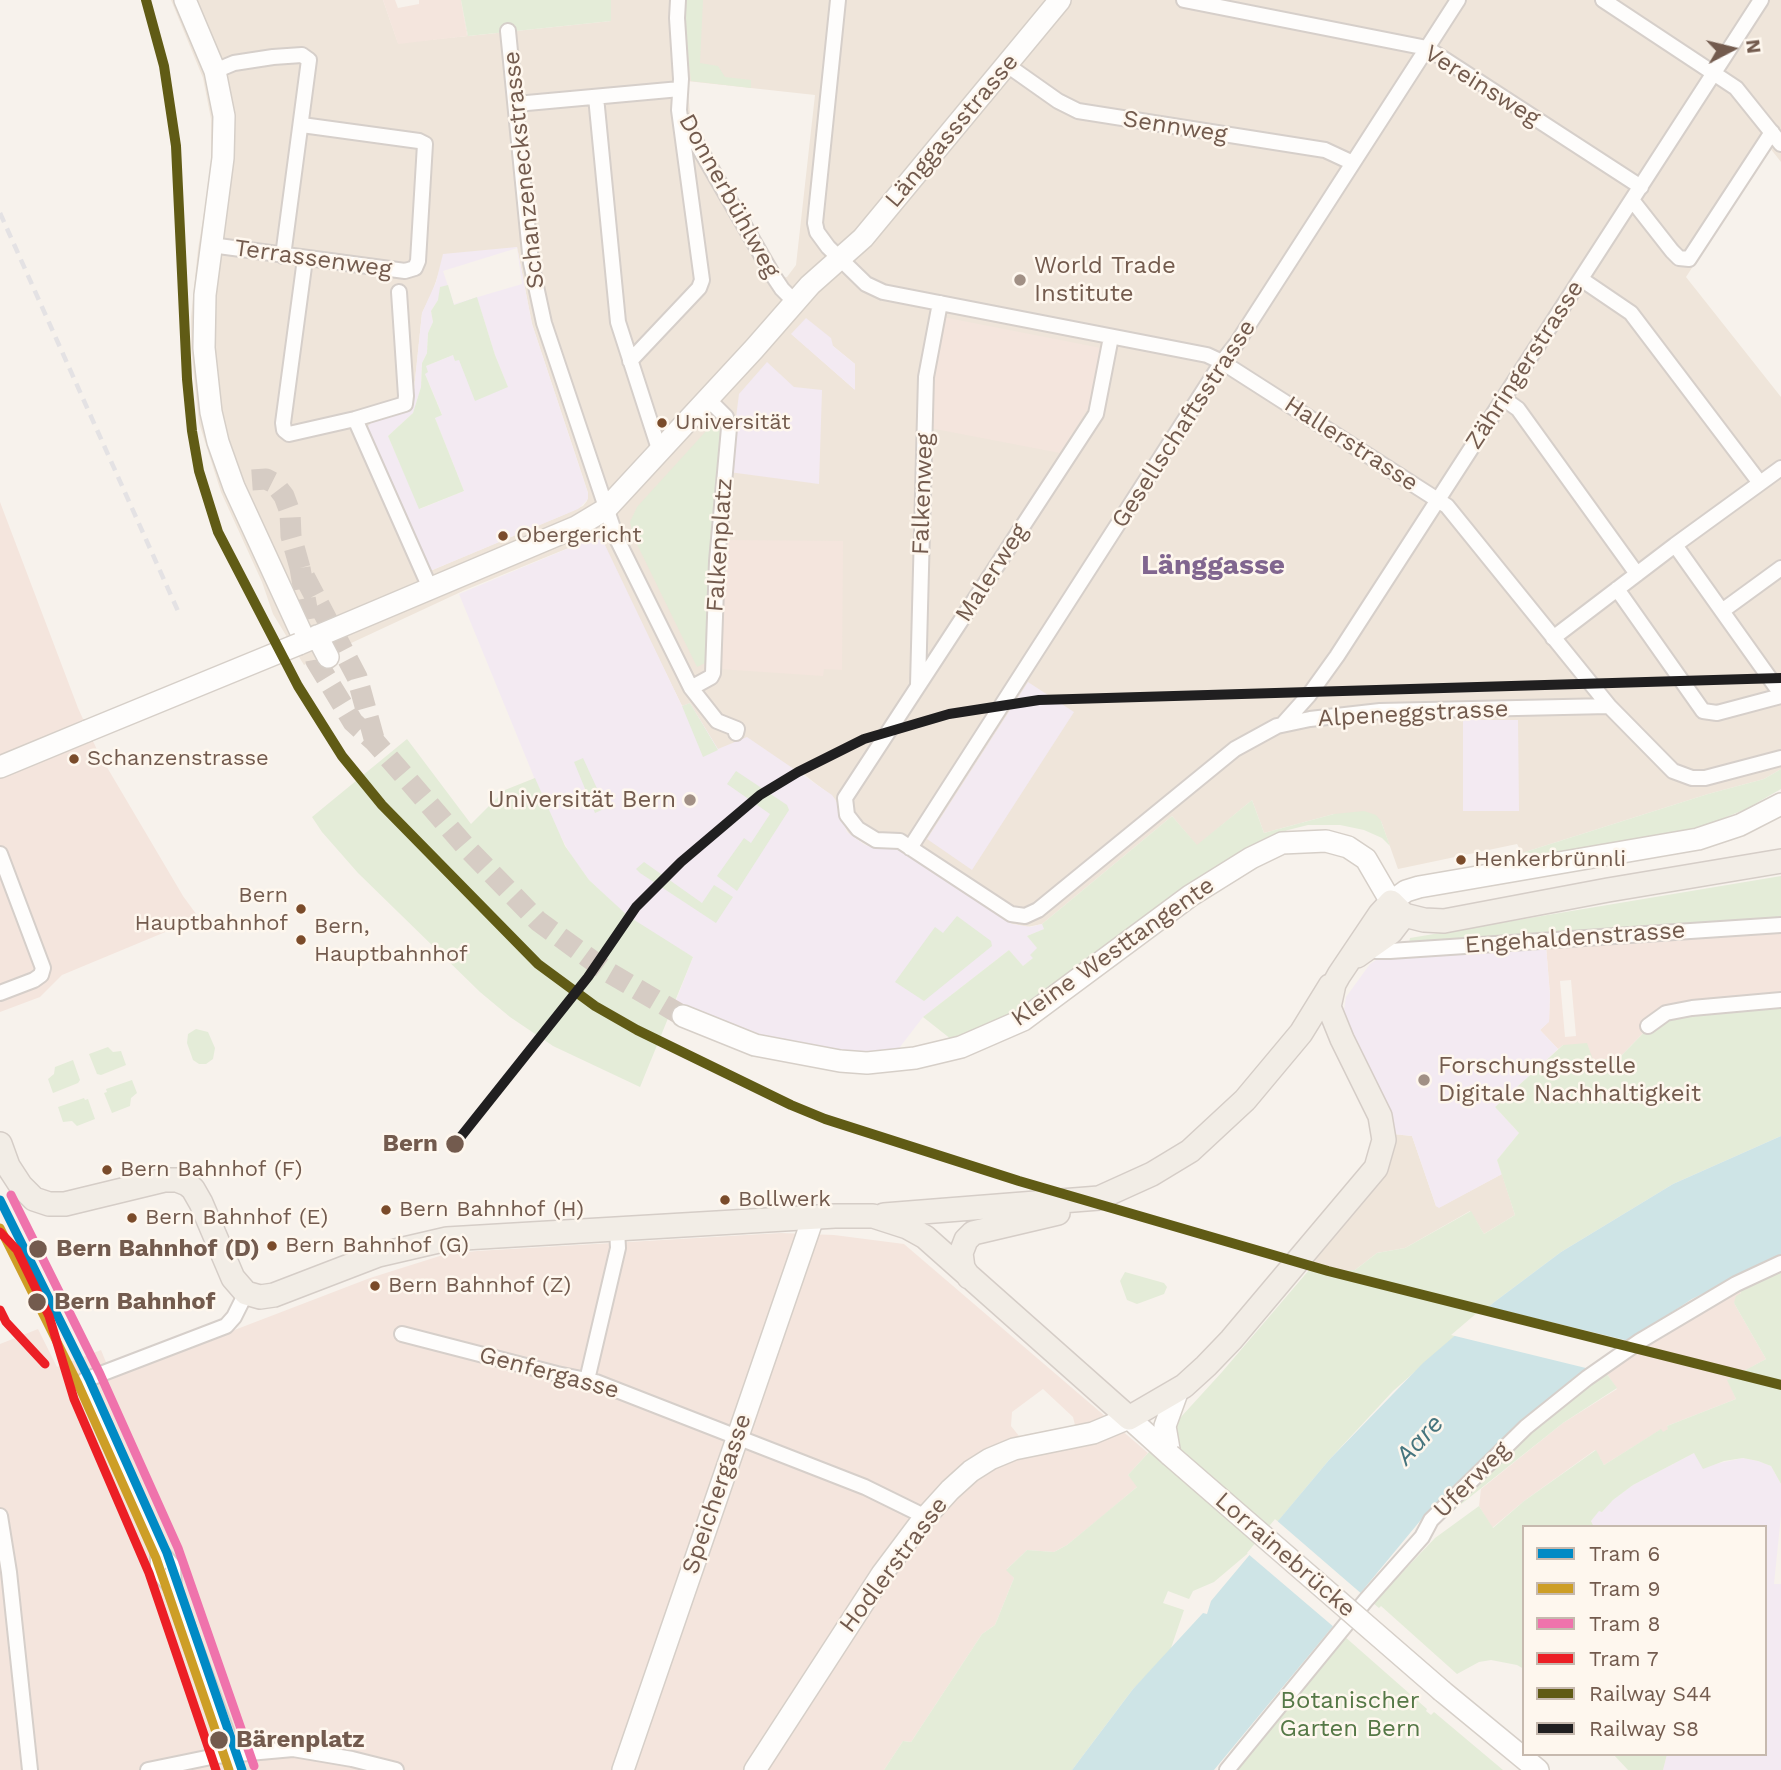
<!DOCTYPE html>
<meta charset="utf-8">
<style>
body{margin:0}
#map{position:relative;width:1781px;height:1770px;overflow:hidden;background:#f7f2ec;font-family:"Work Sans",sans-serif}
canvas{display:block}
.legend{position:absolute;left:1522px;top:1525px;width:245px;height:231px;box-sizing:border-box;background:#fef7ee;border:2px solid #c6b9ae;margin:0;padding:9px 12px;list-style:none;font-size:21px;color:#735b4e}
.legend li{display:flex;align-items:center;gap:14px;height:35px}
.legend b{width:35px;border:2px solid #c6b9ae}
.north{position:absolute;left:1697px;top:14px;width:70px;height:70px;-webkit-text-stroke:5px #fef7ee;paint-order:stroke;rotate:83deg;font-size:19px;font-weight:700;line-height:28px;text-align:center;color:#735b4e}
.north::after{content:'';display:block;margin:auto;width:24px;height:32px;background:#735b4e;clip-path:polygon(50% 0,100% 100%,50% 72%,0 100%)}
</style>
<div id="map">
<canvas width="1781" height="1770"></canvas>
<ul class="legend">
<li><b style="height:9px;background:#008ac5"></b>Tram 6</li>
<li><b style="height:9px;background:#cd9e26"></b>Tram 9</li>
<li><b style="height:9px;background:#ef73ac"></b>Tram 8</li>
<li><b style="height:9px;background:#ec1f25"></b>Tram 7</li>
<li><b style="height:9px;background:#605b15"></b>Railway S44</li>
<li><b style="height:9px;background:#201f20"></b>Railway S8</li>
</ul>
<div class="north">N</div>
</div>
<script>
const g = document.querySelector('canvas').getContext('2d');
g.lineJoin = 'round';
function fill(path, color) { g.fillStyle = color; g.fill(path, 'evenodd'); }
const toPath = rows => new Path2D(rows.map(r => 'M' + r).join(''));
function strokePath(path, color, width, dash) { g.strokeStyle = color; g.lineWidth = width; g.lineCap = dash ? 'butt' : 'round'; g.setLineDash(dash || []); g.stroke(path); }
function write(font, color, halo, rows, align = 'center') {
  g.font = font + ' "Work Sans",sans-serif'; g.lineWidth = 5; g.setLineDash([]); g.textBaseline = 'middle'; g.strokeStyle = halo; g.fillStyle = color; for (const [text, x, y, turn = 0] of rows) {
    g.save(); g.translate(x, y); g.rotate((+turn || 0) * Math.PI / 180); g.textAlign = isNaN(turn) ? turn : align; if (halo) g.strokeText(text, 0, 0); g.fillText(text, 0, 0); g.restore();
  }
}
fill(toPath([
 [171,0,383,0,398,43,467,36,461,0,468,36,611,21,611,0,1781,0,1781,162,1770,148,1686,277,1781,397,1781,769,1764,779,1708,794,1522,853,1517,844,1398,869,1381,821,1334,814,1264,833,1252,800,1197,846,1172,816,1042,924,1027,927,1009,923,902,849,887,846,870,847,850,835,844,826,835,799,801,772,718,750,690,704,682,706,600,539,593,538,465,590,304,665,273,614,262,582,221,492,199,423,191,348,191,317,198,249,211,171,211,119,203,78],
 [687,81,815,95,796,265,787,277,781,278,691,124],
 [517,247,532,324,588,493,587,501,583,506,563,515,430,571,374,420,412,409,422,313,432,293,440,269],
 [792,334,833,346,855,364,854,389],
 [1393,1134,1412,1136,1436,1206,1440,1207,1502,1174,1515,1215,1484,1234,1470,1211,1405,1248,1377,1253,1355,1270,1342,1271,1310,1262]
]), '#efe5da');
fill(toPath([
 [383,0,395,0,398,8,419,4,419,0,461,0,467,36,398,44],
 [943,317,1101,348,1089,407,1060,453,930,428,932,375],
 [0,502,78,708,98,752,183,896,199,918,62,975,40,997,0,1012],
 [723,540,843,541,842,670,824,669,823,676,719,669],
 [1781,931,1781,1000,1649,1027,1619,1058,1592,1061,1563,1045,1558,1049,1540,1030,1549,1021,1550,995,1546,946],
 [1571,980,1576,1036,1565,1037,1560,981],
 [781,1233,834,1235,904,1244,1148,1453,1128,1475,1138,1486,1105,1514,1067,1545,1054,1552,1027,1550,1007,1569,1014,1578,995,1625,982,1634,911,1742,903,1741,884,1770,0,1770,0,1344,38,1329,57,1367,101,1350,112,1377,370,1278,443,1255,477,1251],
 [1043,1389,1073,1417,1075,1425,1019,1436,1011,1426,1012,1412],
 [1734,1278,1741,1293,1734,1303,1766,1359,1728,1380,1736,1399,1667,1426,1669,1429,1663,1433,1660,1430,1604,1465,1595,1450,1524,1501,1492,1528,1479,1506,1481,1489,1563,1423,1617,1389,1599,1362,1692,1299]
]), '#f4e5dd');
fill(toPath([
 [517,247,532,324,588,493,588,499,578,509,430,571,370,437,368,426,374,420,412,409,422,313,436,282,443,254],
 [517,248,522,284,454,304,443,271],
 [477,298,495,355,508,387,453,355,426,366,425,374,442,414,435,418,464,491,420,509,388,436,413,413,421,387,422,363,427,353,428,333,433,322,431,311,438,300,453,305],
 [806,318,831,338,833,346,855,364,855,390,791,334],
 [767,362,794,387,822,390,819,484,729,472,739,394],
 [593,538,600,539,604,543,682,706,690,703,718,749,747,737,832,795,838,804,847,832,865,845,877,848,893,846,902,849,1012,924,1031,927,1042,924,1045,929,1027,936,1038,948,1033,958,1023,966,1009,950,923,1017,890,1060,840,1061,686,1015,673,1008,693,957,650,932,618,908,589,880,572,857,552,821,459,594],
 [1028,682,1074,712,972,870,927,839],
 [1463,718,1485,720,1518,720,1519,811,1463,811],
 [1546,946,1550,995,1549,1022,1540,1030,1558,1049,1495,1107,1519,1133,1497,1160,1502,1174,1439,1208,1436,1206,1412,1136,1393,1134,1343,1018,1346,997,1370,964,1379,958],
 [1694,1453,1715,1464,1743,1458,1758,1461,1771,1466,1781,1484,1781,1515,1774,1584,1781,1584,1781,1770,1663,1770,1667,1754,1765,1754,1765,1527,1594,1527,1591,1521,1599,1510,1602,1512,1613,1500,1633,1485]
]), '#f3eaf2');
fill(toPath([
 [461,0,611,0,611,21,468,36],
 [685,0,703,0,700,63,718,66,725,77,751,80,751,88,691,81,685,28],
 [448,285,454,305,477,297,495,355,508,387,475,401,459,360,455,361,453,355,426,366,428,372,425,374,442,415,435,418,464,491,419,509,388,436,413,413,421,387,422,363,427,353,428,333,433,322,431,311,438,300,440,287],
 [717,419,723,424,709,661,697,667,633,536,630,522,637,507],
 [690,703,718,750,703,757,682,706],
 [407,739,471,824,505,790,535,778,565,846,589,880,628,916,693,957,640,1087,553,1046,510,1017,480,992,358,873,322,832,312,817],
 [583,758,606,808,595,813,574,762],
 [1781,769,1781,789,1746,809,1714,822,1680,832,1545,854,1522,853,1708,794,1764,779],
 [736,771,787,805,789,810,737,891,717,876,744,838,751,843,770,814,727,784],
 [1252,800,1264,833,1334,814,1364,811,1376,815,1381,821,1390,846,1382,838,1364,830,1340,825,1308,825,1288,830,1266,839,1085,975,961,1047,923,1017,1009,950,1023,966,1033,958,1030,955,1037,948,1027,936,1044,929,1042,924,1172,816,1197,845],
 [644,862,702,903,714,885,733,897,716,923,640,873,636,869],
 [1781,876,1781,918,1409,943,1410,938],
 [957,916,991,941,992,946,924,1001,895,982,935,927,943,933],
 [1781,1001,1781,1136,1673,1184,1561,1252,1493,1303,1393,1391,1329,1460,1259,1544,1214,1582,1193,1591,1189,1599,1168,1591,1163,1603,1184,1610,1170,1651,1133,1689,1072,1770,884,1770,903,1741,911,1742,982,1634,995,1625,1014,1578,1006,1570,1027,1550,1054,1552,1067,1545,1137,1487,1128,1475,1222,1372,1315,1263,1342,1271,1355,1270,1377,1253,1405,1248,1471,1211,1484,1234,1515,1215,1497,1160,1519,1133,1495,1107,1563,1045,1587,1043,1593,1060,1619,1058,1656,1020],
 [196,1029,208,1032,215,1048,213,1059,206,1064,199,1064,193,1060,187,1043,188,1034],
 [108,1047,113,1052,121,1051,126,1065,101,1075,97,1074,89,1054],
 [73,1060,80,1080,78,1083,53,1093,48,1079,54,1074,55,1067],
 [132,1080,137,1093,131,1098,130,1106,112,1113,104,1093,107,1092,106,1089],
 [84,1098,85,1100,88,1099,95,1119,77,1126,72,1121,63,1122,58,1107],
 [1781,1267,1781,1484,1771,1466,1758,1461,1743,1458,1724,1461,1703,1469,1694,1453,1633,1485,1613,1500,1602,1512,1599,1511,1591,1521,1594,1527,1524,1527,1524,1669,1517,1665,1491,1660,1479,1662,1457,1674,1381,1606,1379,1608,1373,1603,1435,1538,1479,1506,1493,1528,1524,1501,1596,1450,1604,1465,1661,1429,1663,1432,1668,1429,1667,1426,1736,1399,1727,1380,1766,1359,1734,1303,1736,1296,1741,1293,1738,1287],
 [1125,1272,1164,1283,1167,1287,1164,1294,1137,1304,1127,1300,1120,1281],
 [1604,1370,1617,1388,1563,1423,1435,1525,1529,1430],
 [1344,1636,1427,1709,1426,1711,1431,1715,1434,1712,1503,1770,1233,1770],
 [1613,1754,1667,1754,1663,1770,1628,1770]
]), '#e4ecd8');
fill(toPath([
 [1781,1136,1781,1256,1692,1299,1620,1347,1541,1404,1449,1490,1420,1521,1214,1770,1072,1770,1133,1689,1203,1613,1207,1614,1211,1601,1329,1460,1423,1363,1493,1303,1561,1252,1673,1184]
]), '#cee4e6');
fill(toPath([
 [1485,1306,1633,1342,1594,1370,1451,1335],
 [1275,1519,1363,1595,1335,1628,1247,1553]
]), '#f7f2ec');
strokePath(toPath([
 [252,480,266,479,274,483,284,496,290,512,291,536,300,568,357,677,375,742],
 [300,568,316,661,353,722,375,742,466,847,538,921,608,972,683,1016]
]), '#d6ccc4', 21, [21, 10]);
const street = toPath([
 [838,0,815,223,817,232,828,247,866,284,883,292,1207,355,1222,362,1447,506,1609,706,1673,771,1692,778,1705,778,1781,758],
 [1184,0,1427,48,1641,187],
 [1603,0,1736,88,1781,144],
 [508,31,531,263,544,323,616,537,691,688,717,721,737,729,736,733],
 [1007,65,1058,101,1078,111,1325,150,1353,163],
 [215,71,234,63,273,57,302,55,309,60,283,256],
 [596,97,618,322,660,452],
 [516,104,680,89],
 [683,120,774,277,782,289,795,302],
 [1632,200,1672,251,1679,258,1689,259,1772,132],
 [211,245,405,271,415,268,418,261,425,144,419,141,302,125],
 [305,259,283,423,284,430,289,434,355,419,405,404,406,396,399,292],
 [1581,279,1631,313,1760,483],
 [1111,337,1096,414,845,798,847,815,858,829,876,840,900,841,1011,914,1025,916,1038,910,1235,749,1277,726,1310,719,1380,711,1609,706],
 [630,361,699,288,702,280,679,110,681,79,677,18,678,0],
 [1504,399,1518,409,1637,574],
 [355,419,430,588],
 [1675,545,1781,694],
 [1617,589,1703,711,1717,713,1781,696],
 [1722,611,1781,568],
 [1553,638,1675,545,1781,468],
 [918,685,926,377,940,303],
 [691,688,711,677,713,673,717,561,729,428,726,417,708,399],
 [1283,724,1309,695,1337,656,1761,0],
 [910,848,1222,362,1237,343,1458,0],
 [0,854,43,968,41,975,34,980,0,993],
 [1369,945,1376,951,1390,951,1781,925],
 [1648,1026,1666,1013,1692,1008,1781,1000],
 [402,1334,557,1374,596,1382,865,1487,926,1517],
 [587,1380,618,1248,617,1229],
 [0,1516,9,1572,30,1770],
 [158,1548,158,1572,173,1589],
 [148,1770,216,1756,293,1749,352,1759,396,1770],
 [236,1770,228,1736,174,1590,173,1566,158,1548,85,1380,226,1326,234,1317,246,1293],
 [1227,1770,1366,1600,1422,1537,1431,1520,1526,1427,1587,1378,1640,1341,1736,1284,1781,1263]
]);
const secondary = toPath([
 [185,0,215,71,224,116,223,158,205,295,204,348,211,412,218,442,234,487,305,641],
 [317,636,328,657],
 [299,644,576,527,606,509,754,349,810,285,863,238,1060,0],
 [0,767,87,731],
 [683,1016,755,1045,840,1061,867,1063,915,1058,961,1047,1023,1020,1190,896,1251,858,1282,843,1326,841,1348,847,1366,859,1391,902,1406,891,1419,887,1698,839,1740,825,1781,804],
 [1170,1455,1165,1426,1178,1390],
 [1442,1691,1538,1770],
 [623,1770,813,1218],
 [755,1770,882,1574,921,1522,950,1490,971,1471,990,1459,1014,1449,1093,1433,1129,1418,1170,1455]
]);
const primary = toPath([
 [1357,956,1391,932,1404,915],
 [0,1144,8,1166,21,1186,34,1199,49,1204,65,1204,164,1180,177,1180,187,1184,193,1189,201,1203,233,1278,246,1293,260,1297,274,1295,378,1255,447,1239,835,1216,873,1216,907,1227,925,1237,1129,1418,1184,1386,1206,1366,1231,1340,1376,1168,1384,1140,1380,1116,1342,1039,1329,1007,1334,984,1339,975,1380,914,1391,902,1404,915,1424,920,1444,921,1608,890,1781,861],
 [884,1215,1099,1198,1152,1174,1190,1151,1245,1100,1301,1033,1330,986],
 [969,1277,963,1268,961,1253,966,1240,973,1233,1058,1213]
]);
strokePath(street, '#d6cfca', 18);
strokePath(secondary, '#d6cfc8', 24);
strokePath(primary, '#d5cdc7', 26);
strokePath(street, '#fefdfc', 14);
strokePath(secondary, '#fefdfc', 21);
strokePath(primary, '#f2ede6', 23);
strokePath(toPath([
 [0,213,178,611]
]), '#e4e2e4', 4.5, [10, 7]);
const secondaryBridge = toPath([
 [87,731,299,644],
 [1170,1455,1442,1691]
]);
strokePath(secondaryBridge, '#d6cfc8', 24, []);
strokePath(secondaryBridge, '#fefdfc', 21);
strokePath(toPath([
 [146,0,164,66,176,146,187,379,192,431,199,471,218,532,298,686,342,756,382,805,538,964,595,1006,637,1030,791,1105,825,1119,1019,1181,1328,1271,1781,1385]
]), '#605b15', 10);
strokePath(toPath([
 [455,1144,588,977,636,907,681,862,760,795,798,772,864,739,949,714,1039,700,1781,678]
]), '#201f20', 10);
strokePath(toPath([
 [0,1200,89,1379,167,1553,242,1770]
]), '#008ac5', 9);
strokePath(toPath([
 [0,1228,78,1384,156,1558,229,1770]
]), '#cd9e26', 9);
strokePath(toPath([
 [11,1195,100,1374,178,1548,254,1766]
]), '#ef73ac', 9);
strokePath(toPath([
 [0,1232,17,1250,49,1316,74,1399,149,1573,216,1770],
 [0,1310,6,1322,45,1364]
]), '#ec1f25', 9);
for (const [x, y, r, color] of [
 [1020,280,7,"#a19085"],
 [662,423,6,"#7a4b2a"],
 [503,536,6,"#7a4b2a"],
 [74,759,6,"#7a4b2a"],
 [690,800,7,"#a19085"],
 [1461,860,6,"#7a4b2a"],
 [301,909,6,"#7a4b2a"],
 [301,940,6,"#7a4b2a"],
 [1424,1080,7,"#a19085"],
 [455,1144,10,"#735b4e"],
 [107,1170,6,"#7a4b2a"],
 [725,1200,6,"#7a4b2a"],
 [386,1210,6,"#7a4b2a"],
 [132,1218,6,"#7a4b2a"],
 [272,1246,6,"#7a4b2a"],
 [38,1249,10,"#735b4e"],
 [375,1286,6,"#7a4b2a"],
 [37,1302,10,"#735b4e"],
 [219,1740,10,"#735b4e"]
]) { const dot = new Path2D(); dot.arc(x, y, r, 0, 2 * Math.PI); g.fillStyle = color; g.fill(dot); strokePath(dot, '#fef7ee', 2.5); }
write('22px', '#735b4e', '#fef7ee', [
 ["Universität",675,423],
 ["Obergericht",516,536],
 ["Schanzenstrasse",87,759],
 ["Henkerbrünnli",1474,860],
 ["Bern",288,896,"right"],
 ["Hauptbahnhof",288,924,"right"],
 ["Bern,",314,927],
 ["Hauptbahnhof",314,955],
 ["Bern Bahnhof (F)",120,1170],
 ["Bollwerk",738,1200],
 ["Bern Bahnhof (H)",399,1210],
 ["Bern Bahnhof (E)",145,1218],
 ["Bern Bahnhof (G)",285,1246],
 ["Bern Bahnhof (Z)",388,1286]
], 'left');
write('24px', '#735b4e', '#fef7ee', [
 ["Vereinsweg",1482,86,32],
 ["Sennweg",1175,127,9],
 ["Länggassstrasse",952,131,-50],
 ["Schanzeneckstrasse",524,170,-96],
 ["Donnerbühlweg",729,196,61],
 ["Terrassenweg",313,259,8],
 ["Zähringerstrasse",1525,365,-57],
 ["Gesellschaftsstrasse",1184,424,-57],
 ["Hallerstrasse",1351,444,33],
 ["Falkenweg",923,494,-88],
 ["Falkenplatz",720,545,-86],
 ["Malerweg",992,573,-57],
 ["Alpeneggstrasse",1413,714,-3],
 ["Engehaldenstrasse",1575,938,-4],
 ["Kleine Westtangente",1113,952,-35],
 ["Genfergasse",549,1373,15],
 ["Uferweg",1472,1480,-45],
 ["Speichergasse",717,1494,-71],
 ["Lorrainebrücke",1285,1555,41],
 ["Hodlerstrasse",894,1565,-53]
]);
write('24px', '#735b4e', '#fef7ee', [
 ["World Trade",1034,266],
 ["Institute",1034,294],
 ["Universität Bern",676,800,"right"],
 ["Forschungsstelle",1438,1066],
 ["Digitale Nachhaltigkeit",1438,1094]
], 'left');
write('bold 24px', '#735b4e', '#fef7ee', [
 ["Bern",438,1144,"right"],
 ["Bern Bahnhof (D)",56,1249],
 ["Bern Bahnhof",54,1302],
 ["Bärenplatz",236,1740]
], 'left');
write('24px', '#557846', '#fef7ee', [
 ["Botanischer",1350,1701],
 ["Garten Bern",1350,1729]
]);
write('italic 26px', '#46757e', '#fef7ee', [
 ["Aare",1420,1440,-48]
]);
write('bold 28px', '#81668f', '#fef7ee', [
 ["Länggasse",1213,566]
]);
</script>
